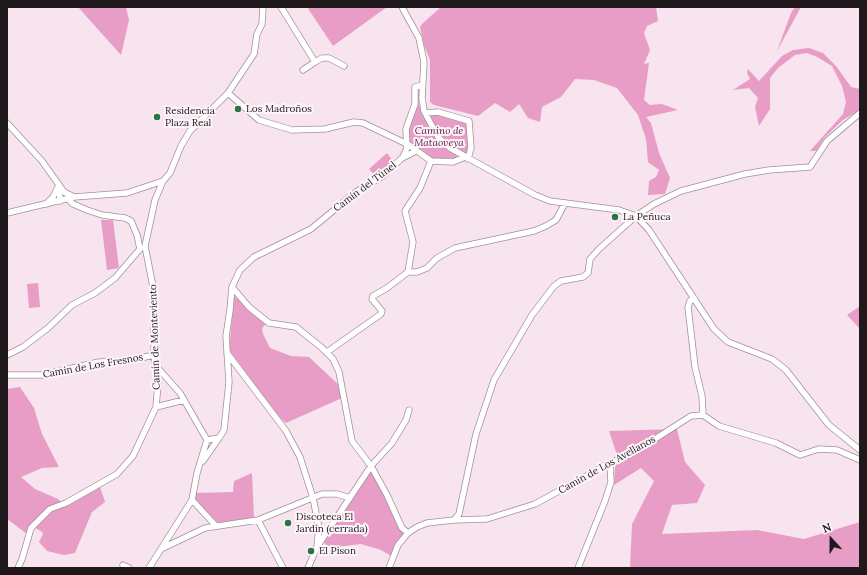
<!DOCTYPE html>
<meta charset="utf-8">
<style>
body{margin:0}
#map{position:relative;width:867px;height:575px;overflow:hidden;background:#f8e4ee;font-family:Lora,serif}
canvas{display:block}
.frame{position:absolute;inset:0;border:8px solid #1f191c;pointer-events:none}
.north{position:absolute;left:811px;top:519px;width:40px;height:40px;-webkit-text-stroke:3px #fdf5f9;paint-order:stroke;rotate:339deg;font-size:11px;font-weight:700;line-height:16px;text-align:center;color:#1f191c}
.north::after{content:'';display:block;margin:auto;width:14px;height:18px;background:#1f191c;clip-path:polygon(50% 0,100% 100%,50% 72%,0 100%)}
</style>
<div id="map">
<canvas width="867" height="575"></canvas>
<div class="frame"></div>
<div class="north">N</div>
</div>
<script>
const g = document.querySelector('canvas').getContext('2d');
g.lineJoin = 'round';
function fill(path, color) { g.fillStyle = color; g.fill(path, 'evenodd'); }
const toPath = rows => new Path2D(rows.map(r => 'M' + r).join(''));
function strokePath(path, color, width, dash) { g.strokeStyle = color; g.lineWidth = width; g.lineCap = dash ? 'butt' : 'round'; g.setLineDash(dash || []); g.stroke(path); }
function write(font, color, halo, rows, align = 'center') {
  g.font = font + ' Lora,serif'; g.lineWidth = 4; g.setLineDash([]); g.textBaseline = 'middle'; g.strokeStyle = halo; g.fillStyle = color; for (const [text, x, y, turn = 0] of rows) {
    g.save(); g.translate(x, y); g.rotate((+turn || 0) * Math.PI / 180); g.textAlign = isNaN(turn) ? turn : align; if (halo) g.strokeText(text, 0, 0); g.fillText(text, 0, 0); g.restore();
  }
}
fill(toPath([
 [78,7,126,7,129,20,121,55],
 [307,7,387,7,333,46],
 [441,7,656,7,658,21,647,26,644,33,650,50,644,64,649,63,644,100,650,105,662,104,678,110,646,117,651,123,659,153,670,178,665,194,648,195,649,181,656,177,659,170,648,162,646,139,638,115,617,88,594,80,575,79,561,97,542,107,540,122,528,118,519,104,510,112,495,103,478,116,434,105,430,102,430,60,424,45,420,27,423,23],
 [795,7,801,7,777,51,791,13],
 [809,48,823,53,836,66,851,87,860,89,860,110,843,120,825,137,816,151,810,151,843,114,846,102,842,86,832,66,817,57,807,53,795,55,778,68,770,78,770,109,759,126,755,107,758,98,749,88,733,90,750,79,747,73,748,69,759,81,782,56,793,50],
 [418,101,424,119,438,114,467,123,469,132,467,153,457,158,432,158,418,150,408,141,410,122],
 [387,153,394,162,376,177,369,169],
 [101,220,113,220,119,268,107,270],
 [38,283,40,307,29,308,27,284],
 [234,296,267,323,262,328,263,334,270,348,291,356,309,357,340,386,342,398,286,423,279,417,229,350],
 [860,306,860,329,847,315],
 [20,387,34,408,42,434,59,467,42,468,21,477,35,489,58,499,66,506,100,487,105,502,92,512,75,553,64,555,47,551,39,542,43,534,42,532,34,527,27,534,7,519,7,389],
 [677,429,685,462,705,485,697,503,672,505,662,534,757,530,804,539,860,522,860,568,630,568,632,524,654,481,641,468,614,485,616,452,609,431],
 [371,466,402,528,408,533,393,557,381,550,361,544,328,548,322,539],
 [252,473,254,518,219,524,196,500,195,493,233,492,234,481]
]), '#e89dc6');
const minor = toPath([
 [281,7,315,62,303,70],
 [402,7,419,38,424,62,422,98,424,111,438,137,450,148,535,195,550,201,619,210,636,216,649,230,714,329,728,342,772,359,786,370,829,425,860,450],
 [315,62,322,58,329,58,344,66],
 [228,93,259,120,292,130,325,129,354,122,363,123,409,145,431,161,453,162,465,157],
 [425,113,438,112,469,121,471,148,468,159],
 [7,123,42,161,64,192,74,197],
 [403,157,407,148,406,129,415,104,415,87,422,85],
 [59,185,60,201],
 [46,204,53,197,59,185],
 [7,213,74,197,127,193,163,181],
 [408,272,413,242,405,211,420,188,431,161],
 [232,287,249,307,269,323,296,327,321,347,333,359,339,372,352,441,371,466,387,495,402,528,408,533],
 [694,298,690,301,688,307,695,367,702,396,703,415],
 [327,352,381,314,382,311,372,299,373,296,387,288,408,272,417,272,427,268,437,258,455,248,534,231,546,226,556,220,565,203],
 [227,353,286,431,300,457,313,498,319,528,317,547],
 [7,355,23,347,48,328,72,305,95,293,115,278,140,249,137,235,131,221,125,218,102,215,87,210,73,204,68,199],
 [7,375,42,375,99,362,127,361,154,355],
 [156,407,184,400],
 [207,440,219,438,224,430,229,382,226,336,230,310,232,287,240,270,254,257,311,229,356,192,383,176,402,158,416,151],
 [203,461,219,438],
 [192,500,216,526],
 [258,520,283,568],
 [454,520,459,514,476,434,494,380,532,315,554,286,561,281,583,277,588,273,590,259,599,249,636,216,654,204,681,191,745,174,769,170,810,167,827,141,860,113],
 [163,548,205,528,258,520,322,494,337,494,350,498],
 [123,565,129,568],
 [18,568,22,559,31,528,50,509,66,503,117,474,133,456,156,407,158,384,154,355,154,292,145,246,155,200,163,181,170,173,181,146,190,131,228,93,254,54,257,34,262,24,263,7],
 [149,568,192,500,197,473,207,440,180,393,156,366],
 [308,568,317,547,371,466,392,443,406,420,409,410],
 [389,568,398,545,408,533,417,527,427,523,454,520,487,519,535,504,610,463,633,453,691,416,703,415,719,426,776,443,800,455,819,449,837,450,860,460],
 [578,568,605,501,611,482,610,463]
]);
strokePath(minor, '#a19099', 7);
strokePath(minor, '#fff', 5.5);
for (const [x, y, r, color] of [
 [238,109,4,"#297443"],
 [157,117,4,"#297443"],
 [615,217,4,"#297443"],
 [288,523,4,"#297443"],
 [311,551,4,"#297443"]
]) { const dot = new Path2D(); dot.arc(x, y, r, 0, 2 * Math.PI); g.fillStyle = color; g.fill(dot); strokePath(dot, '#fdf5f9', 1.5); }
write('10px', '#1f191c', '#fdf5f9', [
 ["Los Madroños",246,109],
 ["Residencia",165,111],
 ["Plaza Real",165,123],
 ["La Peñuca",623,217],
 ["Discoteca El",296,517],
 ["Jardín (cerrada)",296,529],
 ["El Pison",319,551]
], 'left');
write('italic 10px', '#5d1343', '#fdf5f9', [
 ["Camino de",439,131],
 ["Mataoveya",439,143]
]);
write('10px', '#1f191c', '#fdf5f9', [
 ["Camín del Túnel",365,187,-37],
 ["Camín de Monteviento",155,337,-92],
 ["Camín de Los Fresnos",93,366,-10],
 ["Camín de Los Avellanos",607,465,-29]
]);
</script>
